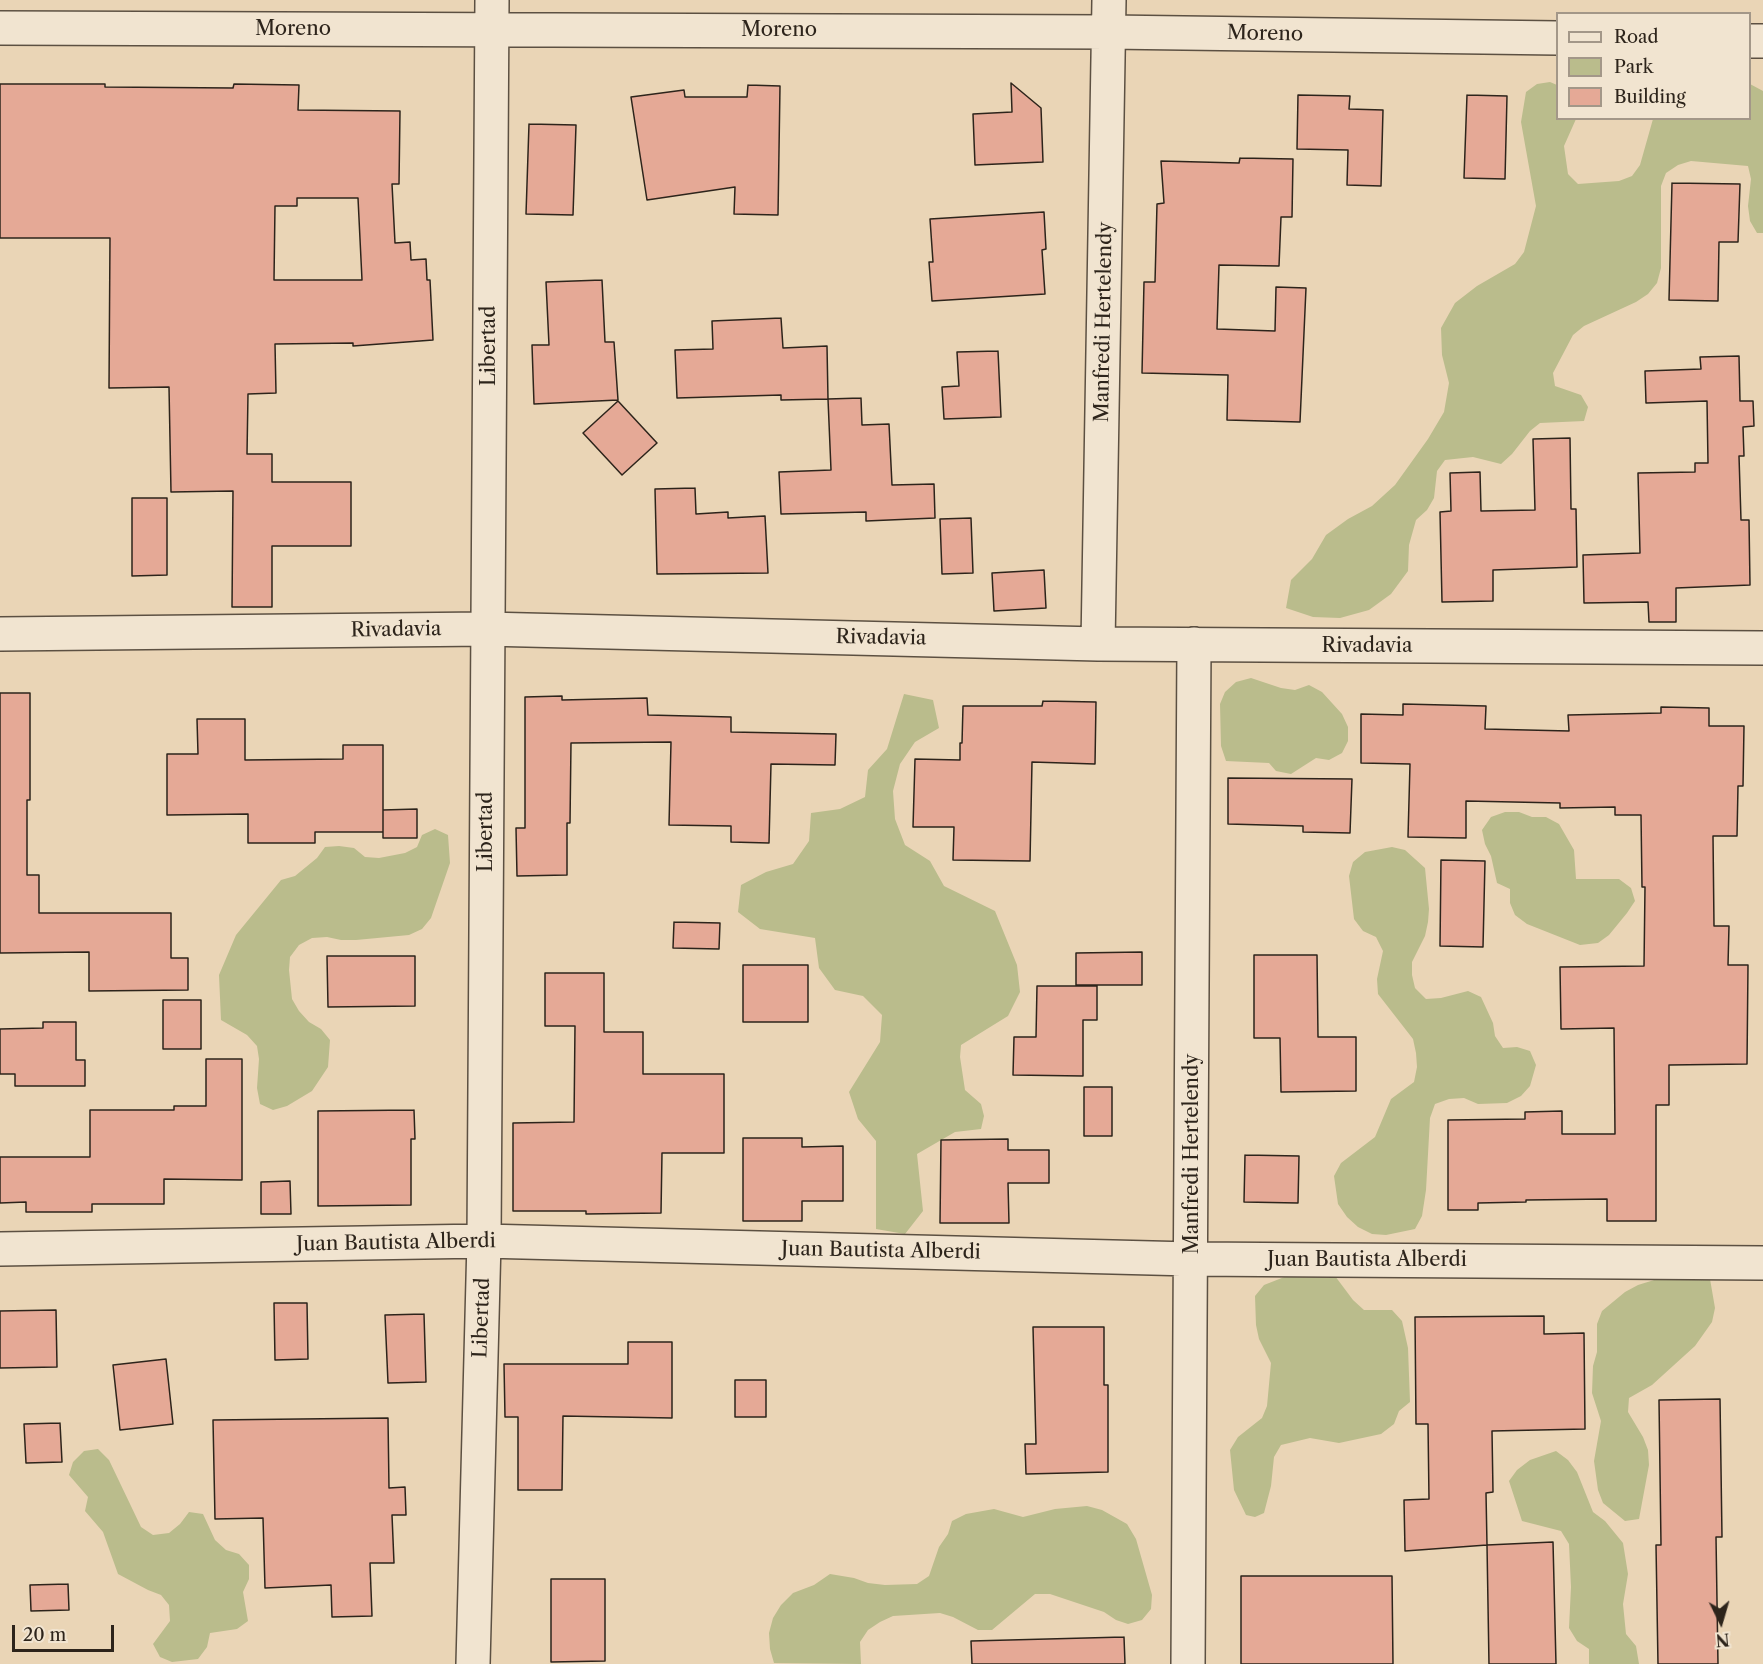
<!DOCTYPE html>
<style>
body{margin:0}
#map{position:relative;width:1763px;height:1664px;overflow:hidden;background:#ead5b6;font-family:"Libre Caslon Text",serif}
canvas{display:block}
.legend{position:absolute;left:1556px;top:12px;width:195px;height:108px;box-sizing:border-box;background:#f1e4d0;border:2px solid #a39788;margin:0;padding:8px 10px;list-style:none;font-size:18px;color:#2d241b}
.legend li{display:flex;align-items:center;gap:12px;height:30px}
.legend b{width:30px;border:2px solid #a39788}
.north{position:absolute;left:1691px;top:1592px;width:60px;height:60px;-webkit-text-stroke:4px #f1e4d0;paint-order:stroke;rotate:175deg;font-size:16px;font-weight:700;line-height:24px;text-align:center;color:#2d241b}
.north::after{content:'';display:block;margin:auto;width:21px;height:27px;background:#2d241b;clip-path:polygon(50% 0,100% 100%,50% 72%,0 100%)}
.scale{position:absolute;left:12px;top:1625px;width:102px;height:27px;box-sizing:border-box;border:3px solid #2d241b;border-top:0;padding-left:8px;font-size:18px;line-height:21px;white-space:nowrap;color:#2d241b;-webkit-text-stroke:4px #f1e4d0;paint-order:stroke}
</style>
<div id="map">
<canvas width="1763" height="1664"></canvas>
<ul class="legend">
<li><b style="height:8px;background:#f1e4d0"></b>Road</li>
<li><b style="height:16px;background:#babc8c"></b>Park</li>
<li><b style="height:16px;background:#e5a996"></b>Building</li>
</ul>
<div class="north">N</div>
<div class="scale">20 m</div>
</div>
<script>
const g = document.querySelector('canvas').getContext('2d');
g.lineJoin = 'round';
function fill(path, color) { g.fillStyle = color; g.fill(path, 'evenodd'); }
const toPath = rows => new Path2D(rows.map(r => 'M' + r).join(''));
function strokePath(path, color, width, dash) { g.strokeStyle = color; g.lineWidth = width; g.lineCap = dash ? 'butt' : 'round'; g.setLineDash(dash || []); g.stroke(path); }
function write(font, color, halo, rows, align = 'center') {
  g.font = font + ' "Libre Caslon Text",serif'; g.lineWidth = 5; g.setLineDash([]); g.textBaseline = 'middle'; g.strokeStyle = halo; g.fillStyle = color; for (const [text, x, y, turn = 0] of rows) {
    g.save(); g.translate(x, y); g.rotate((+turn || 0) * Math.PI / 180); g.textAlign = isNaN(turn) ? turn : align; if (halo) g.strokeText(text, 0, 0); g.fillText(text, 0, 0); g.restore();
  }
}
fill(toPath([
 [1550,82,1557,85,1558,118,1576,119,1564,146,1568,174,1578,184,1619,181,1632,176,1640,165,1653,119,1750,118,1750,84,1763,91,1763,233,1757,233,1750,221,1748,206,1751,179,1748,166,1691,161,1678,165,1666,173,1661,186,1661,268,1657,283,1648,294,1636,302,1584,326,1573,335,1553,373,1555,386,1581,395,1588,407,1584,421,1540,423,1530,431,1512,454,1501,464,1473,457,1445,460,1437,471,1434,498,1427,510,1416,520,1409,545,1408,571,1391,594,1369,610,1340,618,1313,617,1286,608,1291,580,1312,559,1326,535,1348,519,1372,506,1395,485,1428,439,1444,412,1449,383,1442,355,1441,328,1455,303,1477,286,1515,264,1524,252,1536,206,1521,122,1526,92,1537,84],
 [1251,678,1281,688,1295,690,1309,685,1322,692,1342,714,1348,727,1348,741,1342,753,1329,760,1316,758,1291,774,1276,771,1269,763,1226,761,1221,746,1220,704,1225,692,1236,682],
 [904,694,933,700,939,728,915,742,900,764,893,791,895,819,905,845,930,861,944,886,995,911,1017,965,1020,992,1008,1016,961,1045,960,1057,965,1090,981,1104,984,1116,981,1129,955,1132,917,1154,923,1211,905,1234,876,1229,876,1141,858,1119,849,1092,880,1042,882,1015,863,996,835,990,819,968,815,938,760,929,738,912,741,885,766,872,793,864,809,841,811,813,840,809,865,797,868,770,887,749],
 [1505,812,1519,812,1532,817,1546,817,1559,824,1574,850,1576,879,1619,879,1631,888,1635,901,1627,913,1609,935,1598,943,1580,945,1527,924,1515,915,1510,903,1510,889,1497,883,1491,856,1485,844,1482,830,1491,817],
 [435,829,448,835,450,863,431,918,422,929,409,935,356,940,341,940,327,937,312,938,299,945,290,957,289,970,292,999,299,1011,309,1022,321,1029,330,1040,328,1067,312,1091,287,1106,273,1110,260,1104,257,1088,259,1059,257,1046,247,1035,221,1020,219,975,236,935,281,880,295,876,317,858,325,847,339,846,354,848,365,857,379,858,405,853,417,847,422,835],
 [1392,847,1405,850,1425,868,1429,909,1428,922,1425,936,1412,962,1412,975,1415,988,1426,999,1441,998,1468,991,1481,997,1493,1023,1495,1036,1503,1048,1517,1047,1530,1051,1536,1065,1530,1086,1521,1096,1507,1103,1478,1104,1464,1098,1449,1099,1435,1104,1430,1118,1426,1190,1422,1216,1415,1229,1386,1235,1372,1234,1358,1227,1347,1217,1338,1204,1334,1176,1341,1163,1375,1137,1391,1099,1414,1082,1417,1067,1416,1053,1413,1039,1378,994,1377,979,1383,951,1376,937,1363,931,1354,919,1349,876,1353,862,1365,852],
 [1292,1274,1335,1276,1353,1300,1364,1310,1392,1310,1402,1321,1408,1348,1410,1402,1399,1411,1394,1424,1381,1434,1339,1443,1310,1438,1281,1445,1274,1457,1271,1486,1264,1513,1255,1517,1246,1515,1234,1490,1230,1450,1238,1437,1262,1418,1267,1406,1271,1363,1259,1339,1256,1325,1255,1296,1264,1285],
 [1667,1276,1710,1279,1715,1308,1712,1322,1695,1346,1652,1385,1629,1398,1628,1412,1643,1437,1648,1450,1649,1465,1639,1519,1625,1521,1603,1503,1598,1490,1594,1461,1601,1421,1592,1393,1593,1366,1597,1352,1597,1324,1602,1311,1625,1292,1638,1285],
 [98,1449,109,1460,141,1527,153,1535,169,1533,180,1524,189,1512,203,1514,215,1540,226,1550,239,1554,249,1565,249,1579,243,1592,248,1621,237,1629,210,1633,207,1647,198,1659,172,1662,160,1657,153,1644,170,1621,169,1605,161,1595,148,1590,118,1574,103,1532,85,1511,88,1497,69,1475,73,1462,84,1451],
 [1556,1451,1568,1460,1577,1472,1593,1512,1605,1521,1623,1543,1628,1574,1623,1604,1626,1634,1636,1646,1639,1664,1589,1664,1589,1649,1577,1641,1569,1628,1571,1587,1569,1544,1561,1531,1522,1521,1509,1481,1517,1470,1530,1460],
 [1087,1506,1102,1510,1127,1524,1136,1539,1152,1595,1151,1609,1142,1620,1128,1624,1116,1620,1104,1612,1050,1594,1035,1594,992,1630,978,1630,953,1617,940,1613,893,1616,880,1622,868,1630,860,1642,861,1664,774,1663,770,1649,769,1633,773,1618,781,1605,793,1593,814,1585,830,1574,854,1578,868,1583,885,1585,917,1584,929,1576,939,1547,948,1534,952,1521,966,1514,994,1509,1023,1517,1055,1509]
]), '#babc8c');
const building = toPath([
 [1011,83,1041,108,1043,162,975,165,973,114,1012,112,1011,83],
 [0,84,105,84,105,87,233,88,234,84,299,85,298,110,400,111,399,184,392,184,395,243,410,242,411,260,426,259,427,280,430,280,433,340,353,346,353,343,275,344,276,393,248,394,247,454,272,454,272,482,351,482,351,546,272,546,272,607,232,607,233,491,171,492,169,387,109,388,110,238,0,238,0,84],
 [297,198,358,198,362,280,274,280,275,206,297,206,297,198],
 [748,85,780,86,778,215,734,214,735,187,647,200,631,97,684,90,685,97,747,97,748,85],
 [1298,95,1350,96,1349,109,1383,110,1381,186,1347,185,1348,150,1297,149,1298,95],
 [1467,95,1507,96,1505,179,1464,178,1467,95],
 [529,124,576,125,573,215,526,214,529,124],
 [1240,158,1293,159,1292,217,1281,217,1279,266,1219,265,1217,329,1275,331,1276,287,1306,288,1300,422,1227,420,1228,375,1142,373,1144,282,1155,282,1157,204,1164,203,1161,161,1239,163,1240,158],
 [1672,183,1740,184,1738,242,1719,242,1718,301,1669,300,1672,183],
 [1044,212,1046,249,1042,250,1045,294,932,301,929,262,933,262,930,219,1044,212],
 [602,280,605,342,614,342,618,400,534,404,532,345,549,345,546,282,602,280],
 [781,318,783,348,827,346,828,399,781,400,781,395,677,398,675,350,713,349,712,321,781,318],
 [998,351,1001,417,944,419,942,387,959,386,957,352,998,351],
 [1739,356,1740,401,1753,401,1754,426,1743,427,1744,456,1739,456,1741,520,1749,520,1750,585,1676,588,1676,622,1649,622,1648,602,1584,603,1583,555,1640,553,1638,473,1695,472,1695,463,1708,463,1707,401,1646,403,1645,371,1701,369,1700,357,1739,356],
 [861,398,862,425,889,424,892,485,934,484,935,518,866,521,866,512,781,514,779,472,831,470,828,399,861,398],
 [618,401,657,443,622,475,583,433,618,401],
 [1570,438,1571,509,1576,509,1577,567,1493,570,1493,601,1442,602,1440,512,1451,511,1450,473,1480,472,1481,511,1535,510,1533,439,1570,438],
 [695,488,696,514,728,512,728,518,765,516,768,573,657,574,655,489,695,488],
 [132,498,167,498,167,575,132,576,132,498],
 [971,518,973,573,942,574,940,519,971,518],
 [1044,570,1046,608,994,611,992,573,1044,570],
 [0,693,30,693,30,800,27,800,27,875,39,875,39,913,171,913,171,958,188,958,188,990,89,991,89,952,0,953,0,693],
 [562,696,562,700,647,698,648,715,731,717,731,732,836,734,835,765,771,764,769,843,731,842,731,826,669,825,671,742,571,743,570,823,567,823,567,875,517,876,516,828,525,828,525,697,562,696],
 [1043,701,1096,702,1095,764,1032,762,1030,861,953,860,954,827,913,827,915,759,960,760,960,743,962,743,963,706,1042,706,1043,701],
 [1403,704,1486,706,1485,729,1569,731,1568,715,1661,713,1661,707,1709,708,1709,726,1744,726,1743,786,1738,786,1737,836,1713,836,1714,926,1729,926,1728,965,1748,965,1747,1064,1669,1065,1669,1105,1656,1105,1656,1221,1607,1221,1607,1199,1526,1200,1526,1202,1478,1203,1478,1210,1448,1210,1448,1120,1525,1119,1525,1112,1562,1111,1562,1134,1615,1134,1614,1028,1561,1029,1560,967,1644,966,1645,887,1642,887,1641,815,1615,815,1615,807,1560,808,1560,803,1466,801,1466,838,1408,837,1410,764,1361,763,1361,714,1403,715,1403,704],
 [197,719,245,719,245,760,343,759,343,745,383,745,383,832,315,832,315,843,248,843,248,814,167,815,167,754,198,754,197,719],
 [1228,778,1352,779,1350,833,1303,832,1303,826,1228,824,1228,778],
 [417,809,417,838,383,838,383,810,417,809],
 [1441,860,1485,861,1483,947,1440,946,1441,860],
 [674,922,720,923,719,949,673,948,674,922],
 [1142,952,1142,985,1076,985,1076,953,1142,952],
 [1254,955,1317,955,1318,1037,1356,1037,1356,1091,1281,1092,1280,1038,1254,1038,1254,955],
 [327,956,415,956,415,1006,328,1007,327,956],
 [743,965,808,965,808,1022,743,1022,743,965],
 [545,973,604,973,604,1032,643,1032,643,1074,724,1074,724,1153,662,1153,661,1213,586,1214,586,1211,513,1211,513,1123,574,1122,575,1026,545,1026,545,973],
 [1037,986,1097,986,1097,1020,1083,1020,1083,1076,1013,1075,1014,1037,1036,1037,1037,986],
 [163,1000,201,1000,201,1049,163,1049,163,1000],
 [43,1022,76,1022,76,1060,85,1060,85,1086,15,1086,15,1074,0,1074,0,1029,43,1028,43,1022],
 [206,1059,242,1059,242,1180,164,1179,164,1204,92,1204,92,1212,26,1212,26,1202,0,1203,0,1157,90,1157,90,1110,174,1110,174,1106,206,1106,206,1059],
 [1084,1087,1112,1087,1112,1136,1084,1136,1084,1087],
 [414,1110,415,1139,411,1139,411,1205,318,1206,318,1111,414,1110],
 [743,1138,802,1138,802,1147,843,1146,843,1201,802,1201,802,1221,743,1221,743,1138],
 [1008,1139,1008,1150,1049,1150,1049,1183,1008,1183,1009,1223,940,1223,941,1140,1008,1139],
 [1245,1155,1299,1156,1298,1203,1244,1202,1245,1155],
 [290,1181,291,1214,261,1214,261,1182,290,1181],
 [274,1303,307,1303,308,1359,275,1360,274,1303],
 [56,1310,57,1367,0,1368,0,1311,56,1310],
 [424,1314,426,1382,388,1383,385,1315,424,1314],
 [1544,1316,1544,1334,1584,1333,1585,1429,1492,1431,1493,1492,1486,1493,1487,1545,1405,1551,1404,1500,1429,1499,1428,1424,1416,1424,1415,1317,1544,1316],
 [1033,1327,1104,1327,1104,1385,1108,1385,1108,1472,1026,1474,1025,1444,1036,1444,1033,1327],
 [628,1342,672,1342,672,1418,563,1416,562,1490,518,1490,518,1417,505,1417,504,1364,628,1364,628,1342],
 [166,1359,173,1424,120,1430,113,1365,166,1359],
 [735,1380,766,1380,766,1417,735,1417,735,1380],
 [1720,1399,1722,1537,1716,1537,1718,1664,1658,1664,1656,1545,1661,1545,1659,1400,1720,1399],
 [388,1418,389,1488,405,1487,406,1515,392,1515,394,1563,370,1563,372,1616,332,1617,331,1585,265,1588,263,1518,215,1519,213,1420,388,1418],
 [60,1423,62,1462,26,1463,24,1424,60,1423],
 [1553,1542,1556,1664,1489,1664,1487,1545,1553,1542],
 [1241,1576,1392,1576,1393,1664,1241,1664,1241,1576],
 [551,1579,605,1579,605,1661,551,1662,551,1579],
 [68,1584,69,1610,31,1611,30,1585,68,1584],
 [1124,1637,1125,1664,972,1664,971,1641,1124,1637]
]);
fill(building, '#e5a996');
strokePath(building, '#2d241b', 1.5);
const street = toPath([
 [0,28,1109,32,1558,38],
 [1750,41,1763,41],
 [0,634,486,629,1098,644,1763,648],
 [1098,644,1109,0],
 [0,1249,484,1241,1191,1259,1763,1263],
 [473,1664,484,1241,492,0],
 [1188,1664,1194,644]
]);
strokePath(street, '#5c5042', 36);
strokePath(street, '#f1e4d0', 33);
write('20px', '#2d241b', '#f1e4d0', [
 ["Moreno",293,29],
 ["Moreno",779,30],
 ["Moreno",1265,34,1],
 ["Manfredi Hertelendy",1104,322,-89],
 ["Libertad",489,346,-90],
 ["Rivadavia",396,630,-1],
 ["Rivadavia",881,638,1],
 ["Rivadavia",1367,646],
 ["Libertad",486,832,-90],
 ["Manfredi Hertelendy",1192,1154,-90],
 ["Juan Bautista Alberdi",396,1243,-1],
 ["Juan Bautista Alberdi",881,1251,1],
 ["Juan Bautista Alberdi",1367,1260],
 ["Libertad",482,1318,-88]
]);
</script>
